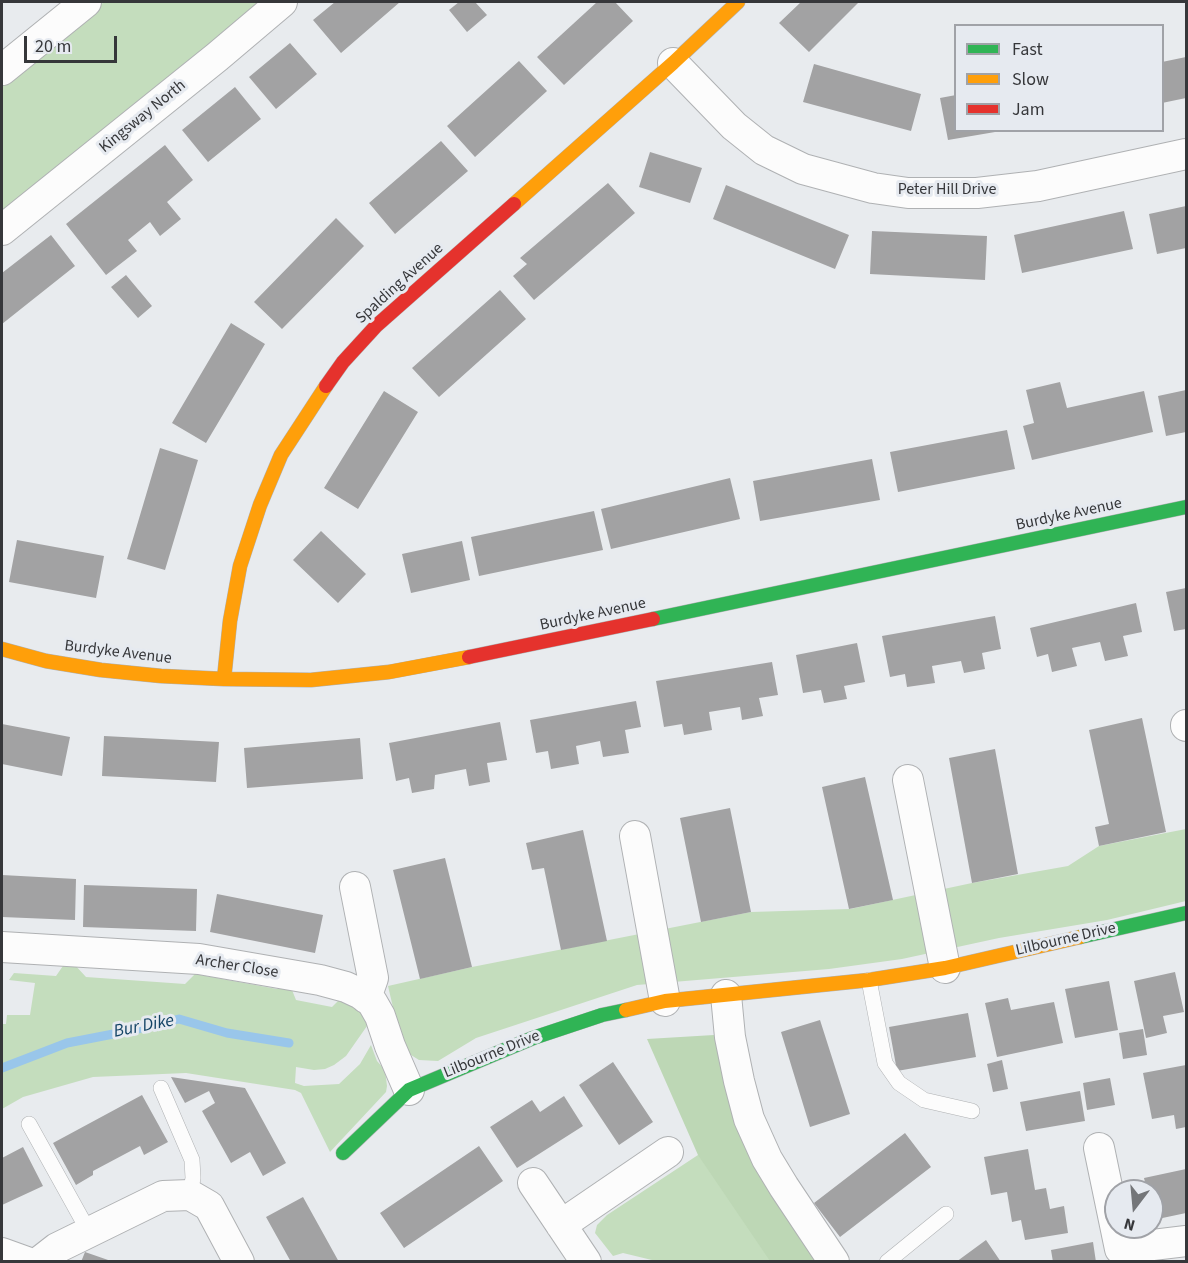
<!DOCTYPE html>
<style>
body{margin:0}
#map{position:relative;width:1188px;height:1263px;overflow:hidden;background:#e8ebee;font-family:"Source Sans 3",sans-serif}
canvas{display:block}
.frame{position:absolute;inset:0;border:3px solid #36373a;pointer-events:none}
.legend{position:absolute;left:954px;top:24px;width:210px;height:108px;box-sizing:border-box;background:#e6eaf0;border:2px solid #a0a2a7;margin:0;padding:8px 10px;list-style:none;font-size:18px;color:#36373a}
.legend li{display:flex;align-items:center;gap:12px;height:30px}
.legend b{width:30px;border:2px solid #a0a2a7}
.north{position:absolute;left:1104px;top:1179px;width:60px;height:60px;box-sizing:border-box;background:#e6eaf0;border:2px solid #a0a2a7;border-radius:50%;rotate:196deg;font-size:16px;font-weight:700;line-height:24px;text-align:center;color:#36373a}
.north::after{content:'';display:block;margin:auto;width:21px;height:27px;background:#747679;clip-path:polygon(50% 0,100% 100%,50% 72%,0 100%)}
.scale{position:absolute;left:24px;top:36px;width:93px;height:27px;box-sizing:border-box;border:3px solid #36373a;border-top:0;padding-left:8px;font-size:18px;line-height:21px;white-space:nowrap;color:#36373a;-webkit-text-stroke:4px #e6eaf0;paint-order:stroke}
</style>
<div id="map">
<canvas width="1188" height="1263"></canvas>
<div class="frame"></div>
<ul class="legend">
<li><b style="height:8px;background:#30b455"></b>Fast</li>
<li><b style="height:8px;background:#ff9f0a"></b>Slow</li>
<li><b style="height:8px;background:#e5322d"></b>Jam</li>
</ul>
<div class="north">N</div>
<div class="scale">20 m</div>
</div>
<script>
const g = document.querySelector('canvas').getContext('2d');
g.lineJoin = 'round';
function fill(path, color) { g.fillStyle = color; g.fill(path, 'evenodd'); }
const toPath = rows => new Path2D(rows.map(r => 'M' + r).join(''));
function strokePath(path, color, width, dash) { g.strokeStyle = color; g.lineWidth = width; g.lineCap = dash ? 'butt' : 'round'; g.setLineDash(dash || []); g.stroke(path); }
function write(font, color, halo, rows, align = 'center') {
  g.font = font + ' "Source Sans 3",sans-serif'; g.lineWidth = 6; g.setLineDash([]); g.textBaseline = 'middle'; g.strokeStyle = halo; g.fillStyle = color; for (const [text, x, y, turn = 0] of rows) {
    g.save(); g.translate(x, y); g.rotate((+turn || 0) * Math.PI / 180); g.textAlign = isNaN(turn) ? turn : align; if (halo) g.strokeText(text, 0, 0); g.fillText(text, 0, 0); g.restore();
  }
}
fill(toPath([
 [104,2,260,2,186,69,2,212,2,83],
 [1186,829,1186,901,1107,920,999,938,902,959,829,969,637,985,476,1038,438,1061,419,1060,403,1050,388,986,472,967,751,912,850,909,972,883,1068,866,1099,846],
 [65,963,74,964,86,977,185,984,195,974,277,989,285,983,290,985,296,1000,332,1007,340,999,358,1008,364,1016,367,1026,346,1056,334,1065,325,1069,314,1070,296,1067,295,1083,304,1086,339,1084,360,1064,371,1045,377,1061,385,1070,387,1086,386,1092,330,1152,301,1093,295,1090,186,1073,93,1077,23,1097,2,1109,2,1024,6,1024,7,1015,30,1015,35,983,9,980,14,973,56,976],
 [747,1146,792,1227,818,1261,656,1261,623,1253,613,1256,595,1233,597,1225,607,1215,698,1155]
]), '#c4ddbd');
fill(toPath([
 [714,1035,747,1146,792,1227,818,1261,770,1261,698,1155,647,1039]
]), '#bdd7b5');
strokePath(toPath([
 [2,1068,67,1043,134,1030,179,1019,227,1033,289,1043]
]), '#99c6ea', 9);
fill(toPath([
 [335,2,400,2,341,53,313,20],
 [459,2,475,2,487,15,467,32,449,10],
 [597,2,615,2,633,21,564,85,537,57],
 [801,2,859,2,809,52,779,23],
 [290,43,317,74,276,109,249,77],
 [1186,57,1186,98,1162,103,1162,62],
 [519,61,547,91,475,157,447,126],
 [814,64,921,94,911,131,803,102],
 [235,87,261,119,208,162,182,130],
 [956,95,956,130,995,132,948,140,940,98],
 [441,141,468,171,395,234,369,203],
 [165,145,193,180,167,202,181,219,160,236,150,222,128,240,137,251,106,275,66,224],
 [650,152,702,168,690,203,639,187],
 [608,183,635,213,534,300,513,276,527,264,520,258],
 [726,185,849,235,835,269,713,219],
 [1186,206,1186,248,1157,254,1149,214],
 [1124,211,1133,249,1022,273,1014,235],
 [336,218,364,246,282,329,254,302],
 [872,231,987,236,985,280,870,274],
 [51,235,75,266,2,324,2,273],
 [126,275,152,306,138,318,111,287],
 [500,290,526,319,439,397,412,368],
 [231,323,265,344,206,443,172,423],
 [1060,382,1067,408,1144,391,1153,432,1032,460,1023,426,1034,423,1026,390],
 [1186,390,1186,432,1166,436,1158,396],
 [384,391,418,412,358,509,324,488],
 [1007,430,1015,469,898,492,890,452],
 [160,448,198,460,165,570,127,559],
 [872,459,880,500,760,521,753,481],
 [730,478,740,519,611,549,601,509],
 [594,511,603,550,479,576,471,537],
 [321,531,366,574,338,603,293,560],
 [17,540,104,556,96,598,9,582],
 [462,541,470,580,411,593,402,554],
 [1186,588,1186,629,1174,631,1166,592],
 [1136,603,1142,632,1123,636,1128,656,1105,661,1100,642,1072,648,1077,666,1052,672,1048,654,1037,657,1030,628],
 [995,616,1001,649,982,653,985,669,964,673,961,661,932,666,935,683,907,687,905,674,890,677,882,636],
 [857,643,865,682,844,686,847,699,824,703,821,690,803,693,796,655],
 [772,662,778,695,759,698,763,716,742,720,740,707,709,712,712,730,684,735,682,724,664,727,656,681],
 [636,701,641,727,625,730,629,753,603,757,600,741,576,746,579,764,551,769,548,751,536,753,530,720],
 [1142,718,1166,832,1099,846,1095,827,1109,824,1089,730],
 [500,722,507,760,487,763,490,782,469,786,466,769,435,775,434,789,412,793,409,778,396,781,389,743],
 [2,724,70,737,62,776,2,764],
 [104,736,219,742,216,782,102,776],
 [360,738,363,779,247,788,244,748],
 [995,749,1018,874,972,883,949,758],
 [865,777,893,900,849,909,822,787],
 [730,808,751,912,701,922,680,818],
 [583,830,607,941,561,950,544,868,532,870,526,843],
 [445,858,472,967,420,979,393,870],
 [2,875,76,879,75,920,2,917],
 [84,885,197,889,196,931,83,927],
 [217,894,323,915,315,953,210,932],
 [1175,972,1184,1012,1163,1016,1167,1033,1146,1038,1134,981],
 [1109,981,1118,1030,1075,1038,1065,989],
 [1008,998,1011,1010,1054,1002,1063,1043,997,1057,985,1003],
 [968,1013,976,1057,897,1071,889,1027],
 [820,1020,850,1114,810,1127,781,1032],
 [1143,1029,1147,1055,1123,1059,1119,1033],
 [1002,1060,1008,1089,993,1092,987,1064],
 [613,1062,653,1122,619,1145,579,1085],
 [1186,1065,1186,1127,1176,1129,1174,1115,1152,1119,1143,1073],
 [171,1077,245,1088,286,1163,263,1176,250,1152,231,1163,202,1111,215,1103,209,1091,185,1103],
 [1110,1078,1115,1105,1087,1110,1083,1083],
 [1080,1091,1085,1121,1026,1131,1020,1102],
 [142,1095,168,1142,144,1155,140,1146,93,1171,93,1175,76,1185,53,1143],
 [564,1096,583,1126,517,1168,490,1127,532,1100,540,1112],
 [905,1133,931,1167,840,1237,814,1203],
 [479,1146,503,1181,404,1248,380,1213],
 [23,1147,43,1186,2,1205,2,1158],
 [1028,1149,1035,1190,1046,1188,1050,1209,1064,1206,1068,1233,1025,1240,1021,1220,1012,1222,1007,1192,991,1195,984,1157],
 [1186,1169,1186,1213,1153,1220,1152,1191,1147,1191,1144,1178],
 [303,1197,339,1262,291,1262,266,1217],
 [986,1240,1001,1262,956,1262],
 [1093,1242,1096,1262,1053,1262,1051,1250],
 [85,1252,111,1261,111,1262,81,1262]
]), '#a2a2a3');
const lane = toPath([
 [869,980,885,1063,899,1083,924,1100,972,1111],
 [161,1088,192,1160,193,1178,190,1195],
 [29,1124,89,1232],
 [887,1262,946,1214]
]);
const street = toPath([
 [673,63,734,126,764,150,803,169,873,188,908,193,977,193,1038,186,1186,154],
 [2,70,86,2],
 [2,230,217,57,282,2],
 [1186,725,1186,726],
 [908,780,945,968],
 [635,836,665,1001],
 [355,887,373,978,366,998],
 [2,947,199,959,320,980,346,987,361,994,372,1002,380,1016,390,1046,409,1090],
 [726,995,730,1037,739,1081,749,1119,767,1159,784,1187,834,1262],
 [1099,1148,1120,1249,1186,1241],
 [533,1183,586,1262],
 [561,1225,668,1152],
 [2,1253,27,1262],
 [39,1262,57,1248,163,1196,190,1195,209,1206,239,1262]
]);
const fast = toPath([
 [653,619,1186,507],
 [1080,937,1186,913],
 [343,1153,409,1090,533,1038,602,1015,626,1010]
]);
const slow = toPath([
 [514,204,673,63,738,2],
 [2,649,46,661,101,670,161,676,224,679,311,680,389,672,469,657],
 [224,679,230,621,240,566,260,505,281,455,326,386],
 [626,1010,665,1001,869,980,945,968,1080,937]
]);
const jam = toPath([
 [326,386,343,362,376,326,514,204],
 [469,657,653,619]
]);
strokePath(lane, '#afb1b3', 16);
strokePath(street, '#afb1b3', 32);
strokePath(fast, '#afb1b3', 15);
strokePath(slow, '#afb1b3', 15);
strokePath(jam, '#afb1b3', 15);
strokePath(lane, '#fcfcfc', 15);
strokePath(street, '#fcfcfc', 30);
strokePath(fast, '#30b455', 14);
strokePath(slow, '#ff9f0a', 14);
strokePath(jam, '#e5322d', 14);
write('16px', '#36373a', '#e6eaf0', [
 ["Kingsway North",143,117,-39],
 ["Peter Hill Drive",947,190],
 ["Spalding Avenue",400,284,-42],
 ["Burdyke Avenue",1069,515,-12],
 ["Burdyke Avenue",593,615,-12],
 ["Burdyke Avenue",118,653,7],
 ["Lilbourne Drive",1066,940,-13],
 ["Archer Close",237,967,9],
 ["Lilbourne Drive",492,1055,-22]
]);
write('italic 18px', '#114264', '#e6eaf0', [
 ["Bur Dike",144,1027,-11]
]);
</script>
